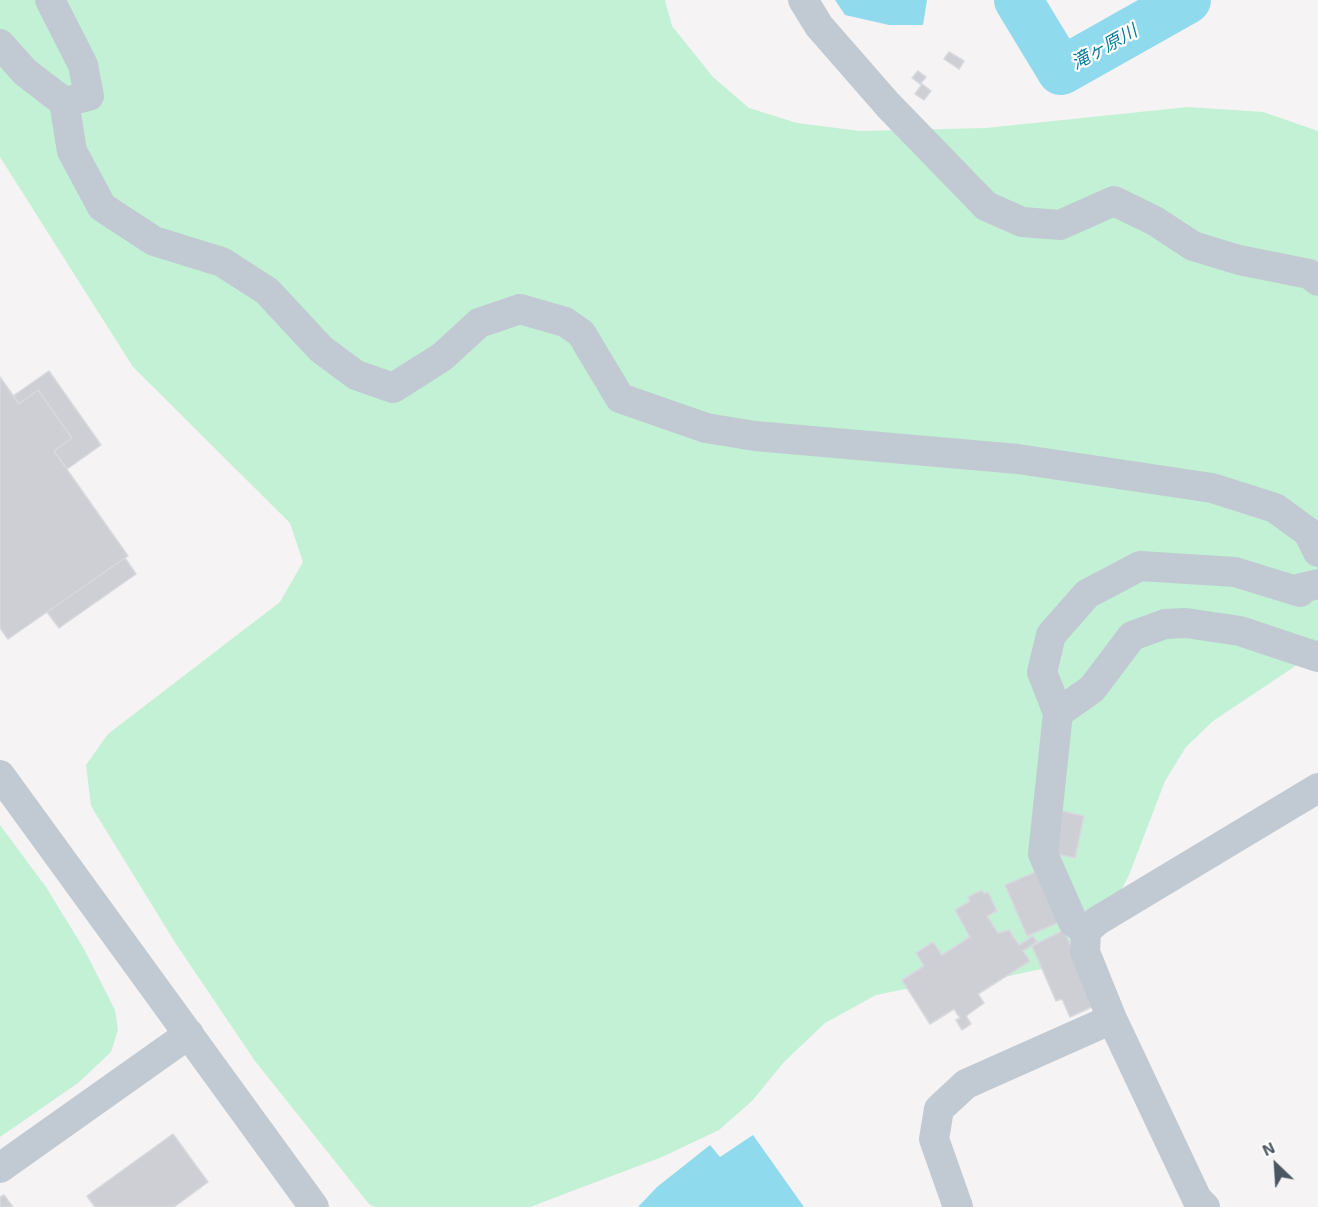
<!DOCTYPE html>
<meta charset="utf-8">
<style>
body{margin:0}
#map{position:relative;width:1318px;height:1207px;overflow:hidden;background:#f5f3f3;font-family:"Exo 2",sans-serif}
canvas{display:block}
.north{position:absolute;left:1246px;top:1135px;width:60px;height:60px;-webkit-text-stroke:4px #fff;paint-order:stroke;rotate:335deg;font-size:16px;font-weight:700;line-height:24px;text-align:center;color:#4a5661}
.north::after{content:'';display:block;margin:auto;width:21px;height:27px;background:#4a5661;clip-path:polygon(50% 0,100% 100%,50% 72%,0 100%)}
</style>
<div id="map">
<canvas width="1318" height="1207"></canvas>
<div class="north">N</div>
</div>
<script>
const g = document.querySelector('canvas').getContext('2d');
g.lineJoin = 'round';
function fill(path, color) { g.fillStyle = color; g.fill(path, 'evenodd'); }
const toPath = rows => new Path2D(rows.map(r => 'M' + r).join(''));
function strokePath(path, color, width, dash) { g.strokeStyle = color; g.lineWidth = width; g.lineCap = dash ? 'butt' : 'round'; g.setLineDash(dash || []); g.stroke(path); }
function write(font, color, halo, rows, align = 'center') {
  g.font = font + ' "Exo 2","Noto Sans JP",sans-serif'; g.lineWidth = 4.5; g.setLineDash([]); g.textBaseline = 'middle'; g.strokeStyle = halo; g.fillStyle = color; for (const [text, x, y, turn = 0] of rows) {
    g.save(); g.translate(x, y); g.rotate((+turn || 0) * Math.PI / 180); g.textAlign = isNaN(turn) ? turn : align; if (halo) g.strokeText(text, 0, 0); g.fillText(text, 0, 0); g.restore();
  }
}
fill(toPath([
 [0,0,665,0,672,26,713,77,749,108,797,123,860,131,986,128,1188,107,1263,112,1318,131,1318,651,1213,721,1186,747,1165,781,1129,875,1107,919,1046,968,1004,977,915,987,876,995,825,1023,784,1062,752,1101,719,1130,662,1157,530,1207,375,1207,369,1204,255,1061,176,944,91,806,86,765,108,734,280,602,303,562,290,523,133,367,0,157],
 [0,825,46,887,84,949,115,1010,118,1030,111,1052,78,1083,0,1137]
]), '#c3f1d5');
fill(toPath([
 [835,0,927,0,923,25,889,25,845,15],
 [753,1135,804,1207,638,1207,657,1187,710,1145,720,1157]
]), '#90daee');
strokePath(toPath([
 [1018,0,1061,71,1187,0]
]), '#90daee', 48);
const building = toPath([
 [949,52,964,61,959,69,944,59,949,52],
 [918,71,926,77,920,84,912,78,918,71],
 [922,84,931,91,924,100,915,94,922,84],
 [49,371,101,445,67,469,54,451,72,438,38,390,19,404,13,396,49,371],
 [0,377,19,404,38,390,72,438,54,451,128,556,8,639,0,628,0,377],
 [125,558,136,574,59,628,47,612,125,558],
 [1062,811,1084,816,1075,858,1053,853,1062,811],
 [1038,871,1060,922,1027,936,1005,885,1038,871],
 [982,890,984,894,988,892,997,911,987,916,998,933,1009,930,1019,945,1033,936,1037,942,1023,951,1030,961,978,994,984,1003,966,1016,971,1024,962,1030,956,1020,960,1018,954,1009,930,1024,902,980,924,966,916,953,933,942,942,955,970,937,955,910,970,901,968,897,982,890],
 [1064,930,1096,1005,1070,1017,1062,999,1056,1001,1032,946,1064,930],
 [173,1134,208,1182,174,1207,95,1207,87,1196,173,1134],
 [4,1195,13,1207,0,1207,0,1197,4,1195]
]);
fill(building, '#cdcfd5');
strokePath(building, '#d7d9de', 1.5);
strokePath(toPath([
 [50,0,83,65,89,96,64,102],
 [803,0,819,26,888,105,986,206,1022,222,1060,225,1114,201,1155,221,1193,246,1239,260,1309,274,1318,281],
 [0,44,25,72,64,102,72,151,102,207,154,241,222,262,267,291,321,349,356,375,393,388,442,357,479,323,520,309,565,322,581,333,620,398,706,428,755,436,1018,459,1212,488,1275,508,1308,532,1318,552],
 [1058,713,1092,689,1132,636,1165,624,1186,623,1240,631,1318,657],
 [0,775,314,1207],
 [1086,931,1073,922,1043,854,1058,713,1042,672,1051,635,1087,594,1140,566,1235,572,1300,592,1301,588,1318,584],
 [0,1168,189,1034],
 [958,1207,934,1139,939,1109,966,1084,1112,1019],
 [1205,1207,1197,1199,1112,1019,1085,952,1086,931,1097,921,1318,788]
]), '#c1cad2', 30);
write('italic 18px', '#0c7c9b', '#fff', [
 ["滝ヶ原川",1104,47,-29]
]);
</script>
